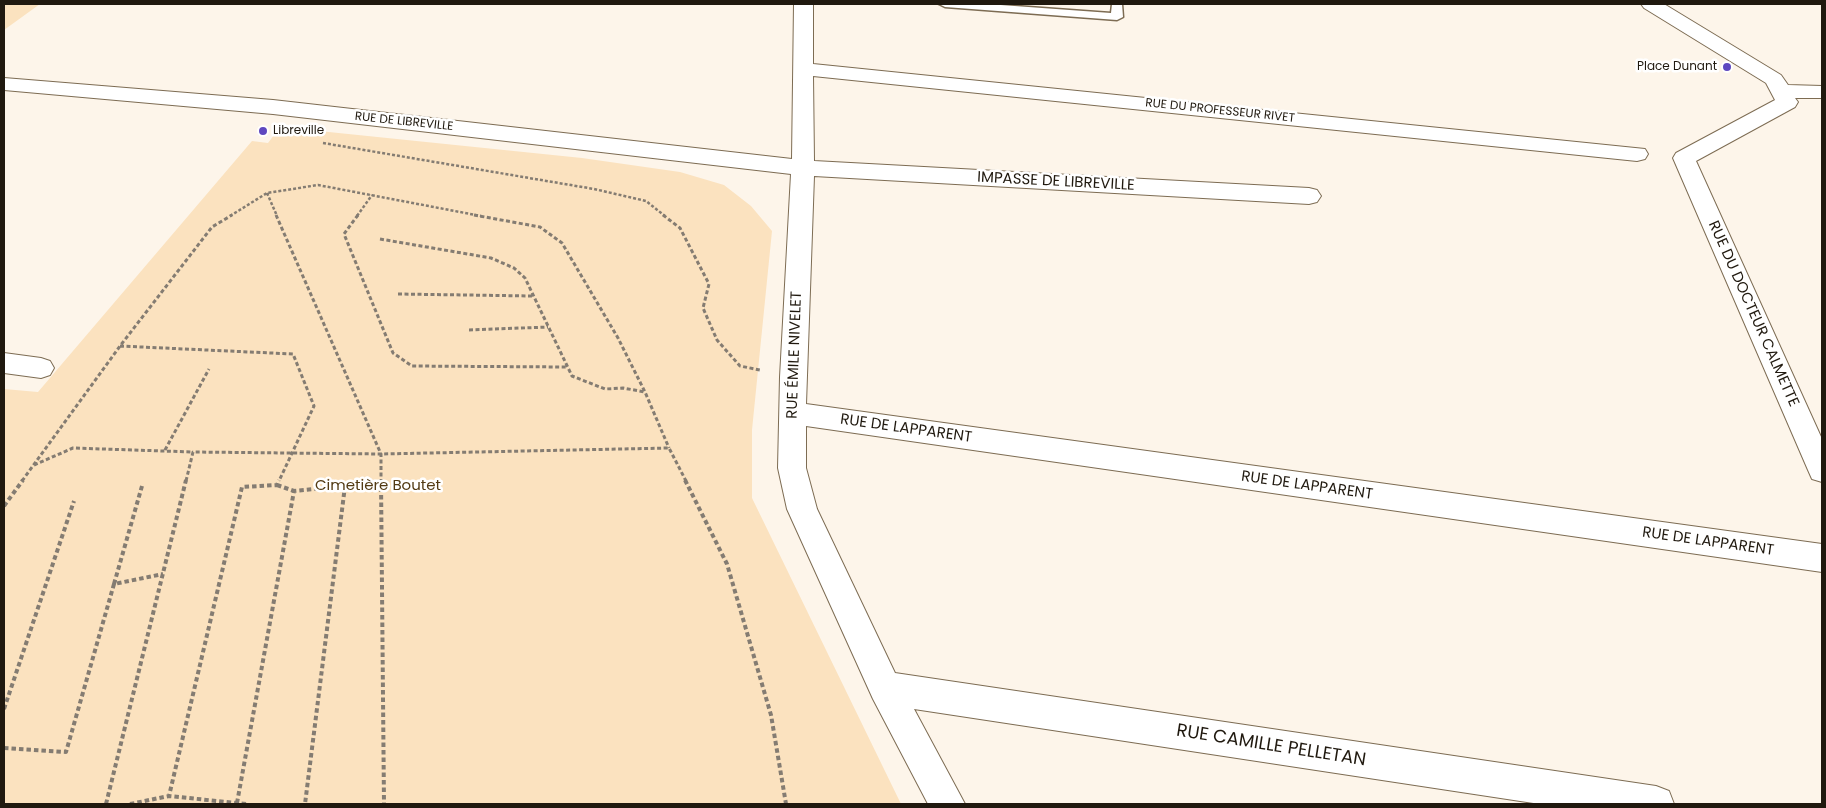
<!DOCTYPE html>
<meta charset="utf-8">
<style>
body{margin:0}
#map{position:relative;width:1826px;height:808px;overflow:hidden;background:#fdf5ea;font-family:Poppins,sans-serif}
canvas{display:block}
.frame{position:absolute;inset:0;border:5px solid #20190f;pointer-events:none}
</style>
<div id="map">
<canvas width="1826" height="808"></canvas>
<div class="frame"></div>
</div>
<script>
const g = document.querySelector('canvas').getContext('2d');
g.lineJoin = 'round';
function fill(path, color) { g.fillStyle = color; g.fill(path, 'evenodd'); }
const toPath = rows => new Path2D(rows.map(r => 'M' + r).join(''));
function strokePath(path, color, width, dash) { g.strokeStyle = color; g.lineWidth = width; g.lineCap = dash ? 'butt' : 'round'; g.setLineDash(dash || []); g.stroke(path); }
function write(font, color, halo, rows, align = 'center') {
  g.font = font + ' Poppins,sans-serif'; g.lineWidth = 5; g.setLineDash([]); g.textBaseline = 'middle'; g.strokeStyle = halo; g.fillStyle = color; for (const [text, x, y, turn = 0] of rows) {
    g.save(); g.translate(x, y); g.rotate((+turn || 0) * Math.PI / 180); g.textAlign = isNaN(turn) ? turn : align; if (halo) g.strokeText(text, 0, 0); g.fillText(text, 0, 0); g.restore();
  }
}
fill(toPath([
 [4,4,40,4,4,30],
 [280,127,582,158,680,172,724,185,751,206,772,231,752,430,752,498,901,804,4,804,4,389,38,392,252,141,268,143]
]), '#fbe2bf');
const lane = toPath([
 [939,4,987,4,1111,13,1112,4,1122,4,1123,17,1117,20,945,7,939,4]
]);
const street = toPath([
 [794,4,813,4,813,64,1645,149,1648,154,1645,159,1637,161,813,76,814,161,1309,188,1317,190,1321,196,1317,202,1309,204,814,176,806,404,1822,544,1822,572,806,426,806,468,817,509,895,673,1656,786,1669,791,1674,804,1540,804,914,709,965,804,928,804,873,699,787,509,778,468,780,377,791,174,273,114,4,90,4,78,273,100,792,159,794,4],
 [1641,4,1664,4,1781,75,1788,85,1822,86,1822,98,1795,98,1798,102,1795,107,1696,161,1822,439,1822,482,1812,479,1808,470,1673,158,1676,153,1775,100,1766,83,1644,8,1641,4],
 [4,353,41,358,50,361,54,368,50,375,41,378,4,373,4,353]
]);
strokePath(lane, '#7d6c53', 3);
strokePath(street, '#7d6c53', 2);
strokePath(toPath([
 [323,143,594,189,646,201,665,216],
 [267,193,277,216],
 [230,216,267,193,318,185,481,216],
 [357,216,372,195]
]), '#847c72', 2.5, [3, 2]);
strokePath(toPath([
 [276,215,381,454,381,481],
 [358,215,344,234,393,353,412,366,567,367],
 [474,215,540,227,562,243,618,338,645,392,669,448],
 [663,215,680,228,709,284,703,308,717,340,740,366,760,370],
 [380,239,491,258,514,268,525,278,572,376,605,389,623,388,645,392],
 [398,294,533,296],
 [469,330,548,327],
 [120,346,293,354,314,406,279,481],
 [165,450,209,369],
 [34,465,73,448,193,452],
 [22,481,120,346,212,227,232,215],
 [186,481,193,452,381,454,669,448,686,481]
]), '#847c72', 3, [4, 2.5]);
strokePath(toPath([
 [381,480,384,804],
 [685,480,727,564,771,715,786,804],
 [277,485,294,491],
 [4,506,23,480],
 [114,584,142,486],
 [4,709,74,501],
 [4,748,66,752,114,584,163,574],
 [237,803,294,491,345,486,305,804],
 [106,804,186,480],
 [130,804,169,796],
 [246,804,169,796,242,487,277,485,279,480]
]), '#847c72', 4, [4.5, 3]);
fill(lane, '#fff');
fill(street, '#fff');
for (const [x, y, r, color] of [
 [1727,67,5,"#5e47bf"],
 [263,131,5,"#5e47bf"]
]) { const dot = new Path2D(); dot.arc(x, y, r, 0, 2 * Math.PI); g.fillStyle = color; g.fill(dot); strokePath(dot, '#fff', 2); }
write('12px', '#20190f', '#fff', [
 ["Place Dunant",1717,67],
 ["Libreville",273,131,"left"]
], 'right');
write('12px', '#20190f', '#fff', [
 ["RUE DU PROFESSEUR RIVET",1220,111,6],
 ["RUE DE LIBREVILLE",404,122,6]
]);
write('15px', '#20190f', '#fff', [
 ["IMPASSE DE LIBREVILLE",1056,182,3],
 ["RUE DU DOCTEUR CALMETTE",1753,314,66],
 ["RUE ÉMILE NIVELET",795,355,-88],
 ["RUE DE LAPPARENT",906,429,8],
 ["RUE DE LAPPARENT",1307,486,8],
 ["RUE DE LAPPARENT",1708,542,8]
]);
write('15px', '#523a13', '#fff', [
 ["Cimetière Boutet",378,486]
]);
write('18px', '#20190f', '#fff', [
 ["RUE CAMILLE PELLETAN",1271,746,9]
]);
</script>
